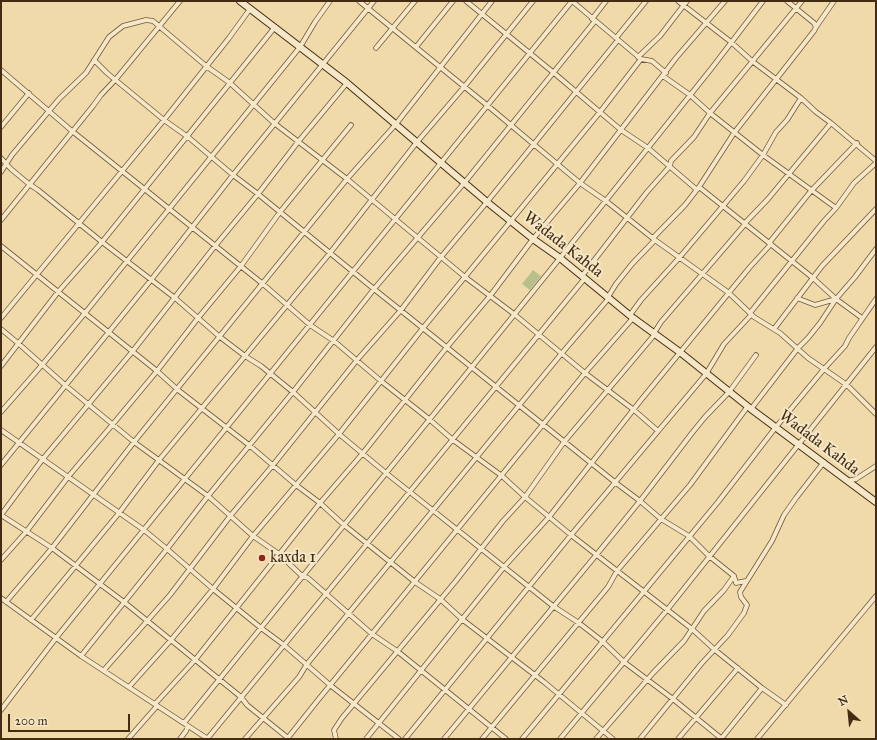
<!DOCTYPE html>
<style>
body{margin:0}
#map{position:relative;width:877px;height:740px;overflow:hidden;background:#f0daaa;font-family:"IM FELL Great Primer",serif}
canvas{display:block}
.frame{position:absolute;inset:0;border:2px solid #432c13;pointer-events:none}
.north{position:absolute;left:829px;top:692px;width:40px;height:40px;-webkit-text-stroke:3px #f5e7c8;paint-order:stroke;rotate:333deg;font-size:11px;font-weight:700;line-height:16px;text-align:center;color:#432c13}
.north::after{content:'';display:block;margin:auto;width:14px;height:18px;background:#432c13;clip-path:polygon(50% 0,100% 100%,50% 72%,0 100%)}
.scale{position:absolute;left:8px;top:714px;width:122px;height:18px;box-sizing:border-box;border:2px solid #432c13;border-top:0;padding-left:5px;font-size:12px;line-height:14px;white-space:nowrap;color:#432c13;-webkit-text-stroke:3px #f5e7c8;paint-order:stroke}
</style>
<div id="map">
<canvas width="877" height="740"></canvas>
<div class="frame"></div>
<div class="north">N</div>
<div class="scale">200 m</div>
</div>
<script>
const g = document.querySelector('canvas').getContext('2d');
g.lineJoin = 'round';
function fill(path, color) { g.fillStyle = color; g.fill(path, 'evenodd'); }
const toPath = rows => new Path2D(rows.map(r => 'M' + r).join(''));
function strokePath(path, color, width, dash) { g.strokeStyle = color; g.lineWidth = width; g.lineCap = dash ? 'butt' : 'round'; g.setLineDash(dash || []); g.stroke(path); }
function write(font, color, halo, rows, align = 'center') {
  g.font = font + ' "IM FELL Great Primer",serif'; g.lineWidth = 4; g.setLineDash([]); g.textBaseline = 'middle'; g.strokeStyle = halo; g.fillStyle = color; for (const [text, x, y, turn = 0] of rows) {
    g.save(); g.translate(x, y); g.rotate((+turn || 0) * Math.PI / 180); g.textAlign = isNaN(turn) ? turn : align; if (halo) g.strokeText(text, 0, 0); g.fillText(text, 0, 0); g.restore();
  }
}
fill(toPath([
 [533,270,541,276,530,290,522,284]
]), '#b7c08b');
const minor = toPath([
 [359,1,488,106,580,183,606,201,655,240,729,293,754,317,780,333,808,358,824,369,776,427,718,502,522,739],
 [466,1,554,73,621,130,648,148,696,189],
 [678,1,731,42,752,61,801,98,816,112,831,123,876,161],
 [592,19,606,1],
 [816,27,834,1],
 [616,38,646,1],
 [416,47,453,1],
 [376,48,415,1],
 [638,57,660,36,687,1],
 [94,60,107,73,164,120,188,137,233,175,258,194,374,289,616,483,640,501,661,519,689,536,709,556,734,576],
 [1,70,72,131,263,284,310,325,334,341,381,381,429,419,453,440,502,476,525,497,571,535,692,629,715,650,762,688,786,705],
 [663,76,690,95,710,113,763,155,836,208],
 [1,127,29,93],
 [1,158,11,169,29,184,38,190,102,242,175,298,220,337,245,356,261,366,293,392,339,434,386,473,553,606,579,623,602,641,624,662,673,699,722,739],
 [1,172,12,155,59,99,86,73,109,37,123,26,146,20,153,21,206,66,230,83,274,123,347,179,465,277,514,314,585,373,634,410,658,431],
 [699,187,813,278,836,299],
 [1,220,93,106,101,95,116,79,180,1],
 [745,223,768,199,831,123],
 [653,238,685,205,699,187,734,133,814,31,816,27,814,23,787,1],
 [769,243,811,191,857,143],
 [1,246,157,371,178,390,249,445,296,485,320,503,344,525,415,582,440,599,463,620,544,682,613,739],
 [582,276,647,192,670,166,671,161,694,137,710,113,802,1],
 [608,297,616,284,632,264,655,240],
 [797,298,815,305,836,299,862,318],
 [876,299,849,338,845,346,824,369,847,385,876,414],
 [750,313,824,221,836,208,854,183,876,163],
 [630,315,641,300,679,258,744,181,763,155,776,132,787,120,801,98],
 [1,318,164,120,229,38,250,9],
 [1,329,19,344,65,385,134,442,208,496,253,536,279,554,302,576,308,578,372,634,397,651,506,739],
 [774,329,822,266,876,209],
 [654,333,661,322,746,223],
 [1,366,58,292,102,242,275,27],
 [751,409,798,348,808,338,820,323,836,299,855,277,876,249],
 [1,412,42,365,85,313,300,47,315,22,330,1],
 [1,430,144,530,167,549,213,589,261,628,284,645,330,685,399,739],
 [1,465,151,280,233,175,374,1],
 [848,481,856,479,876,466],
 [1,560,26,532,68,477,113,424,157,371,198,318,241,266,280,212,351,125],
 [1,598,81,656,208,739],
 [6,602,52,548,134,442,347,179,396,124,492,1],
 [31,620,119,513,159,460,330,253,417,142,464,87,533,1],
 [81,656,167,549,208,496,293,392,374,289,465,182,595,21],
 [104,670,170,595,231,515,273,465,357,360,401,310,441,257,487,202,618,40],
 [129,687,171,640,213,589,253,536,339,434,423,328,600,112,641,59],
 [155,704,195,660,320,503,363,453,447,347,490,296,533,239,580,183,676,58,725,1],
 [1,710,56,638,572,1,641,59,652,61,666,73],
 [184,723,560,258,711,69,763,1],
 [288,738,247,705,241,697,124,602,52,548,1,515,42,460,132,352,215,246,258,194,298,142,347,83],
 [128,739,157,706],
 [180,739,186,731,188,726],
 [207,739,585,278],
 [245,739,299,677,307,664,562,353,609,298],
 [287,739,318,700,585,373,633,318],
 [336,739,334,730,342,718,455,582,503,521,525,497,564,442,655,334],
 [366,739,504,567,549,517,641,400,750,267,771,244],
 [405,739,571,535,706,374,724,344,751,315],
 [444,739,597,554,640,501,692,433,705,417,729,392,756,355],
 [482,739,608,587,617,571,690,485,748,406],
 [560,739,667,610,876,347],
 [596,739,653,673,684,641,704,611,724,590,734,576,736,583,746,581],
 [640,739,702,663,728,635,744,613,747,605,741,597,740,592,772,541,784,515,796,498,824,462],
 [678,739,738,668],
 [721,739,762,688],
 [757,739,876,596]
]);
const secondary = toPath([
 [240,1,347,83,487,202,533,239,560,258,633,318,681,353,751,409,876,502]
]);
strokePath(minor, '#6e5839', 5.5);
strokePath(secondary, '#432c13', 8);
strokePath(minor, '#f5e7c8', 4);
strokePath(secondary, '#f5e7c8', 6);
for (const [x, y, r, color] of [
 [262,558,4,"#8f2418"]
]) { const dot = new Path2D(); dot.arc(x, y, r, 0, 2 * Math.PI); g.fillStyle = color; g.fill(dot); strokePath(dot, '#f5e7c8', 1.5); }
write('16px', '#432c13', '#f5e7c8', [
 ["Wadada Kahda",563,245,38],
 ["Wadada Kahda",819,443,37]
]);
write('16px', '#432c13', '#f5e7c8', [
 ["kaxda 1",270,558]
], 'left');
</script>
